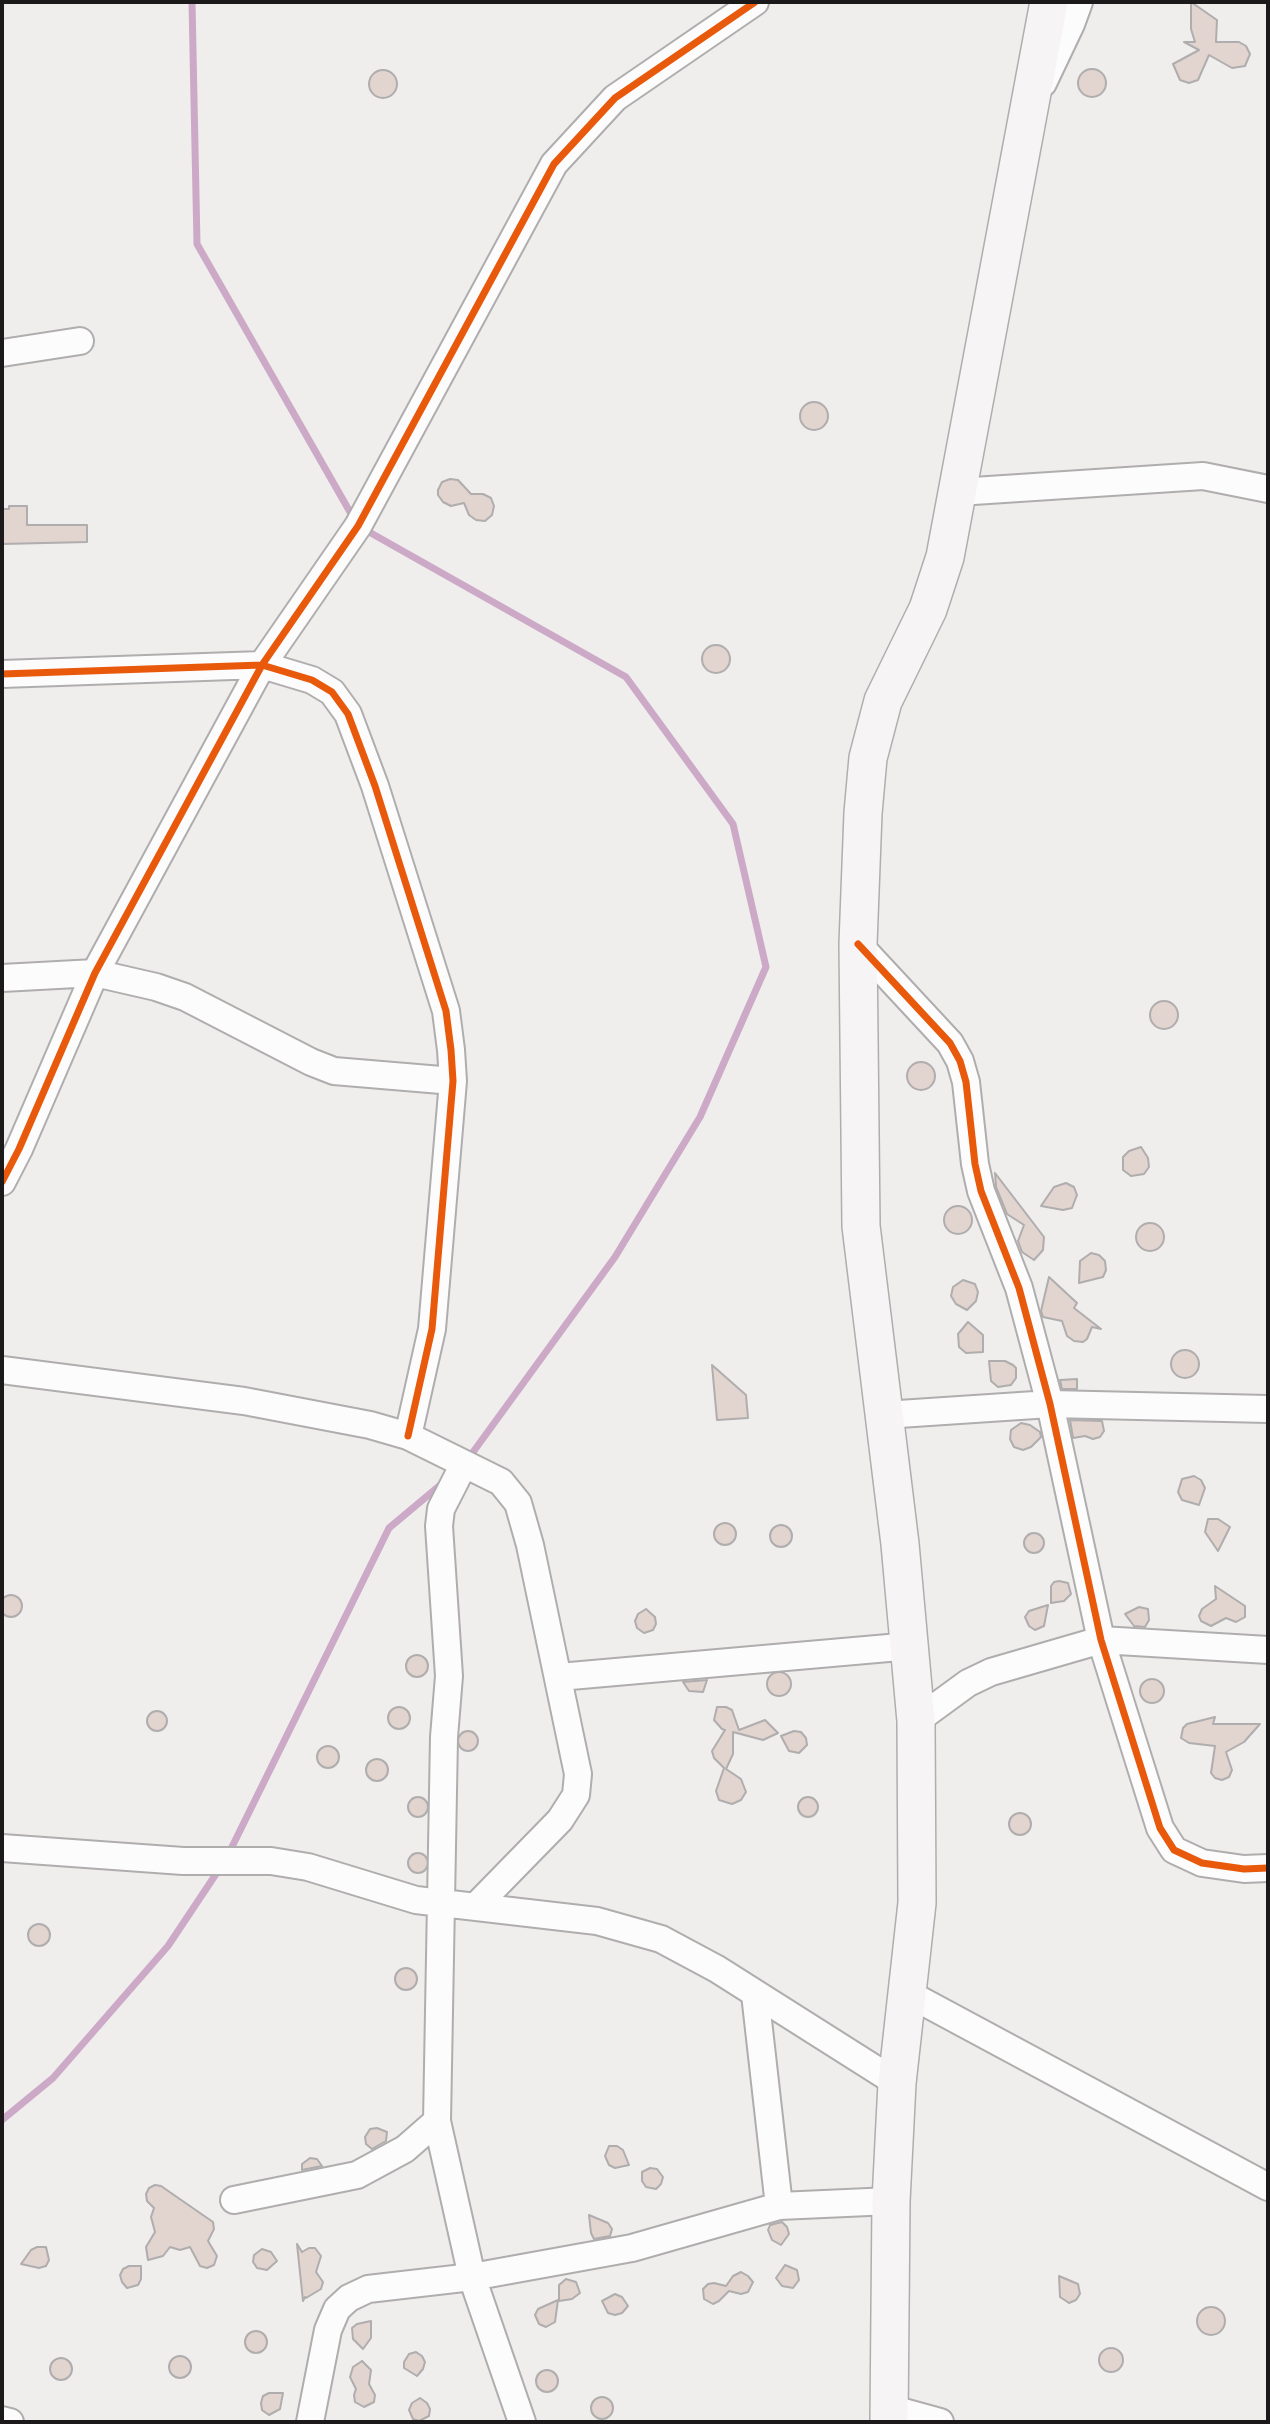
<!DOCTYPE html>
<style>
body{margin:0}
#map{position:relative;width:1270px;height:2424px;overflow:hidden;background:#f0eded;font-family:"Alegreya Sans",sans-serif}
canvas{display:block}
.frame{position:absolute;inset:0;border:4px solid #1b1919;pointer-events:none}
</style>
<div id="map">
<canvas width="1270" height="2424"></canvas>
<div class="frame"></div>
</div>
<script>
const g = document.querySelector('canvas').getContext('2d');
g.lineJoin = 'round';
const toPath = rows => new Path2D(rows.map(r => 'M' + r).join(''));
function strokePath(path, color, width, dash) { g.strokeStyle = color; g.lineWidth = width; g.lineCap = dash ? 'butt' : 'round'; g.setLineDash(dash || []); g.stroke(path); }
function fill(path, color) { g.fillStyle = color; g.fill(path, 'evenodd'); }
strokePath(toPath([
 [192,2,197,244,354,519],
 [362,528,626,677,733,824,766,967,700,1117,615,1257,468,1459],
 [228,1855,389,1528,444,1482],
 [2,2120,53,2078,168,1946,220,1868]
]), '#cca9c6', 7);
const building = toPath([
 [1191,2,1217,20,1216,42,1239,42,1246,46,1250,54,1245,66,1232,68,1209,55,1198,80,1189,83,1180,80,1173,64,1199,50,1184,42,1195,42,1191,29,1191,2],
 '1078 83a14 14 0 1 1 28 0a14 14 0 1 1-28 0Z',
 '369 84a14 14 0 1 1 28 0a14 14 0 1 1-28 0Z',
 '800 416a14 14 0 1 1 28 0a14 14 0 1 1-28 0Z',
 [450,479,458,480,471,494,483,494,491,498,494,506,492,515,485,521,476,520,469,515,464,503,451,506,443,502,438,495,438,490,442,482,450,479],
 [9,506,27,506,27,525,87,525,87,542,2,544,2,509,9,509,9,506],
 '702 659a14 14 0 1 1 28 0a14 14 0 1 1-28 0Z',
 '1150 1015a14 14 0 1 1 28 0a14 14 0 1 1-28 0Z',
 '907 1076a14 14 0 1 1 28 0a14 14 0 1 1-28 0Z',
 [1141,1147,1148,1158,1149,1167,1144,1174,1131,1176,1123,1170,1123,1157,1129,1151,1141,1147],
 [995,1173,1044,1237,1043,1250,1034,1260,1022,1252,1018,1241,1024,1225,1007,1214,996,1187,995,1173],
 [1066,1183,1074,1187,1077,1195,1072,1208,1063,1210,1041,1206,1054,1187,1066,1183],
 '944 1220a14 14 0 1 1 28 0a14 14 0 1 1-28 0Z',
 '1136 1237a14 14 0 1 1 28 0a14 14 0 1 1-28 0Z',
 [1091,1253,1099,1255,1105,1261,1106,1270,1103,1277,1079,1283,1080,1261,1091,1253],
 [1049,1277,1077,1303,1074,1308,1101,1329,1092,1327,1087,1339,1083,1342,1074,1341,1067,1336,1062,1321,1043,1317,1041,1311,1049,1277],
 [963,1280,975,1284,978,1292,976,1301,967,1310,956,1304,951,1296,953,1287,963,1280],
 [968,1322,983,1335,983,1352,966,1353,959,1347,958,1334,968,1322],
 '1171 1364a14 14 0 1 1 28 0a14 14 0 1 1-28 0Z',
 [989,1361,1005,1361,1013,1365,1016,1368,1016,1378,1011,1385,998,1387,991,1381,989,1361],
 [712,1365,746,1395,748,1418,717,1420,712,1365],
 [1077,1379,1077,1389,1062,1389,1060,1380,1077,1379],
 [1070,1420,1102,1421,1104,1431,1100,1437,1093,1439,1085,1436,1073,1438,1070,1420],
 [1021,1423,1030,1425,1040,1432,1041,1437,1031,1447,1023,1450,1014,1447,1010,1439,1011,1430,1021,1423],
 [1194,1476,1201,1480,1205,1488,1199,1505,1182,1500,1178,1492,1182,1479,1194,1476],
 [1208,1519,1218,1519,1230,1527,1218,1551,1205,1532,1208,1519],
 '714 1534a11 11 0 1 1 22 0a11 11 0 1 1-22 0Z',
 '770 1536a11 11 0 1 1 22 0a11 11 0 1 1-22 0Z',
 '1024 1543a10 10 0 1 1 20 0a10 10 0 1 1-20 0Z',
 [1059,1581,1068,1583,1071,1594,1064,1601,1051,1603,1051,1586,1054,1582,1059,1581],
 [1215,1586,1245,1606,1245,1617,1236,1622,1226,1618,1211,1626,1201,1621,1199,1616,1202,1609,1216,1599,1215,1586],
 '0 1606a11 11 0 1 1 22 0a11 11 0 1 1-22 0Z',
 [1048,1605,1044,1626,1035,1630,1029,1626,1025,1617,1029,1611,1048,1605],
 [1139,1607,1148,1609,1149,1620,1145,1627,1134,1626,1125,1614,1139,1607],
 [646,1609,655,1617,656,1624,653,1630,644,1633,637,1628,635,1621,638,1614,646,1609],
 '406 1666a11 11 0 1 1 22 0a11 11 0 1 1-22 0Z',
 '767 1684a12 12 0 1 1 24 0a12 12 0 1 1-24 0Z',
 '1140 1691a12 12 0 1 1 24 0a12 12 0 1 1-24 0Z',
 [707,1680,703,1692,689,1691,683,1682,707,1680],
 [717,1707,726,1707,732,1710,739,1730,765,1720,778,1733,763,1740,733,1732,733,1754,726,1769,741,1779,746,1792,741,1800,732,1804,719,1800,716,1791,724,1768,714,1758,712,1751,725,1730,722,1729,714,1720,717,1707],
 '388 1718a11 11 0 1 1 22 0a11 11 0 1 1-22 0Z',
 '147 1721a10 10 0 1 1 20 0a10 10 0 1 1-20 0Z',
 [1215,1717,1213,1724,1260,1724,1244,1742,1226,1752,1232,1770,1229,1777,1222,1780,1215,1778,1211,1773,1215,1746,1189,1743,1181,1738,1183,1728,1187,1724,1215,1717],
 '458 1741a10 10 0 1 1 20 0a10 10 0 1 1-20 0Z',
 [794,1731,801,1732,806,1738,807,1745,799,1753,789,1751,781,1736,794,1731],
 '317 1757a11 11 0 1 1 22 0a11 11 0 1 1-22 0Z',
 '366 1770a11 11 0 1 1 22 0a11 11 0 1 1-22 0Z',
 '408 1807a10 10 0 1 1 20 0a10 10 0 1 1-20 0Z',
 '798 1807a10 10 0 1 1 20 0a10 10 0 1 1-20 0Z',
 '1009 1824a11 11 0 1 1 22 0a11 11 0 1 1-22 0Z',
 '408 1863a10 10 0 1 1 20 0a10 10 0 1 1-20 0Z',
 '28 1935a11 11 0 1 1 22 0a11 11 0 1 1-22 0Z',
 '395 1979a11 11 0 1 1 22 0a11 11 0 1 1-22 0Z',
 [377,2128,387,2132,386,2141,372,2149,366,2144,365,2137,370,2129,377,2128],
 [609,2146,617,2146,623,2150,629,2165,615,2168,609,2165,605,2156,609,2146],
 [310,2158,317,2159,322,2166,302,2170,302,2164,310,2158],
 [650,2168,657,2169,663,2177,661,2184,656,2189,646,2187,642,2181,642,2172,650,2168],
 [155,2185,161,2186,213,2222,214,2229,208,2241,217,2256,214,2265,207,2268,200,2266,190,2247,180,2250,170,2247,163,2256,148,2260,146,2247,155,2232,151,2217,154,2208,147,2201,146,2194,149,2188,155,2185],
 [589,2215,608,2223,612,2229,610,2236,594,2239,591,2233,589,2215],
 [782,2222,787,2227,789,2234,781,2245,772,2240,768,2230,770,2225,782,2222],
 [297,2244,302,2252,309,2248,315,2248,321,2256,316,2272,323,2282,321,2289,306,2298,305,2297,303,2301,297,2244],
 [37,2247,46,2247,49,2260,46,2266,39,2268,21,2264,31,2250,37,2247],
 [262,2249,271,2252,277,2261,267,2270,257,2268,253,2262,254,2255,262,2249],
 [785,2265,797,2270,799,2280,793,2288,782,2286,776,2278,785,2265],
 [129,2266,141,2266,141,2279,138,2285,127,2288,122,2282,120,2275,123,2269,129,2266],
 [741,2272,748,2276,753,2282,748,2292,741,2294,729,2291,719,2301,713,2304,704,2299,703,2289,708,2284,714,2283,726,2286,733,2276,741,2272],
 [1059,2276,1078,2284,1080,2294,1076,2300,1069,2303,1060,2297,1059,2276],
 [566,2279,576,2282,580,2293,572,2299,559,2301,559,2285,566,2279],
 [615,2294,622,2297,628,2306,622,2313,615,2315,608,2313,602,2301,615,2294],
 [558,2300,555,2322,546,2327,539,2324,535,2315,538,2309,558,2300],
 '1197 2321a14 14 0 1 1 28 0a14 14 0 1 1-28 0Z',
 [371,2321,371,2338,363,2349,353,2339,352,2328,357,2324,371,2321],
 '245 2342a11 11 0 1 1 22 0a11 11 0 1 1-22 0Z',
 '1099 2360a12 12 0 1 1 24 0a12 12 0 1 1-24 0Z',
 [416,2352,422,2356,425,2362,423,2369,417,2376,404,2368,404,2362,409,2354,416,2352],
 '169 2367a11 11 0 1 1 22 0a11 11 0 1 1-22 0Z',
 '50 2369a11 11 0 1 1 22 0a11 11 0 1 1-22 0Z',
 [362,2361,371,2370,369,2384,375,2395,374,2402,364,2407,355,2402,354,2395,356,2389,350,2377,353,2367,362,2361],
 '536 2381a11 11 0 1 1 22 0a11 11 0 1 1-22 0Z',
 [269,2393,283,2393,280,2409,269,2415,262,2410,261,2403,263,2396,269,2393],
 '591 2408a11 11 0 1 1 22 0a11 11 0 1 1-22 0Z',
 [420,2398,427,2403,430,2409,429,2416,419,2421,413,2419,409,2410,412,2403,420,2398]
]);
fill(building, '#e2d4cf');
strokePath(building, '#afadad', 2);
const street = toPath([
 [1043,83,1071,24,1079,2],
 [2,353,80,341],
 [958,492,1203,476,1268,489],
 [2,674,262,665,312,680,332,692,348,714,375,786,446,1011,451,1050,453,1081,432,1329,408,1436],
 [858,944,950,1043,960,1061,966,1082,975,1164,981,1191,1019,1288,1050,1404,1101,1640,1160,1828,1174,1850,1202,1863,1244,1869,1268,1868],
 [2,978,95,973,156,987,185,997,311,1062,334,1071,453,1081],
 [2,1182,19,1149,95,973,262,665,358,526,554,164,615,98,755,2],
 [2,1370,244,1401,370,1425,408,1436,501,1482,518,1503,530,1545,578,1774,576,1795,560,1820,476,1906],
 [884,1415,1050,1404,1268,1409],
 [464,1464,441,1509,439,1526,449,1676,444,1737,437,2121,472,2277,522,2422],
 [559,1677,911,1646],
 [916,1721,968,1683,991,1672,1101,1640,1268,1650],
 [2,1848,183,1861,271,1861,308,1867,416,1900,597,1921,661,1939,717,1969,897,2083],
 [907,1993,1268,2187],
 [755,1994,779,2206],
 [234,2200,357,2175,405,2149,437,2121],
 [889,2408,940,2422],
 [2,2420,10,2422],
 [310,2422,328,2330,337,2309,349,2298,368,2289,472,2277,632,2248,779,2206,891,2201]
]);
const secondary = toPath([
 [889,2422,891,2201,897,2083,917,1903,916,1721,900,1544,861,1226,858,944,863,813,868,758,883,701,928,609,945,557,1049,2]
]);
strokePath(street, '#afadad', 30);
strokePath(secondary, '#afadad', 40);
strokePath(street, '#fdfcfc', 26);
strokePath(secondary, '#f7f4f5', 37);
strokePath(toPath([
 [2,674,262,665,312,680,332,692,348,714,375,786,446,1011,451,1050,453,1081,432,1329,408,1436],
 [858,944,950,1043,960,1061,966,1082,975,1164,981,1191,1019,1288,1050,1404,1101,1640,1160,1828,1174,1850,1202,1863,1244,1869,1268,1868],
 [2,1182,19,1149,95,973,262,665,358,526,554,164,615,98,755,2]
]), '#e8590c', 7);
</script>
